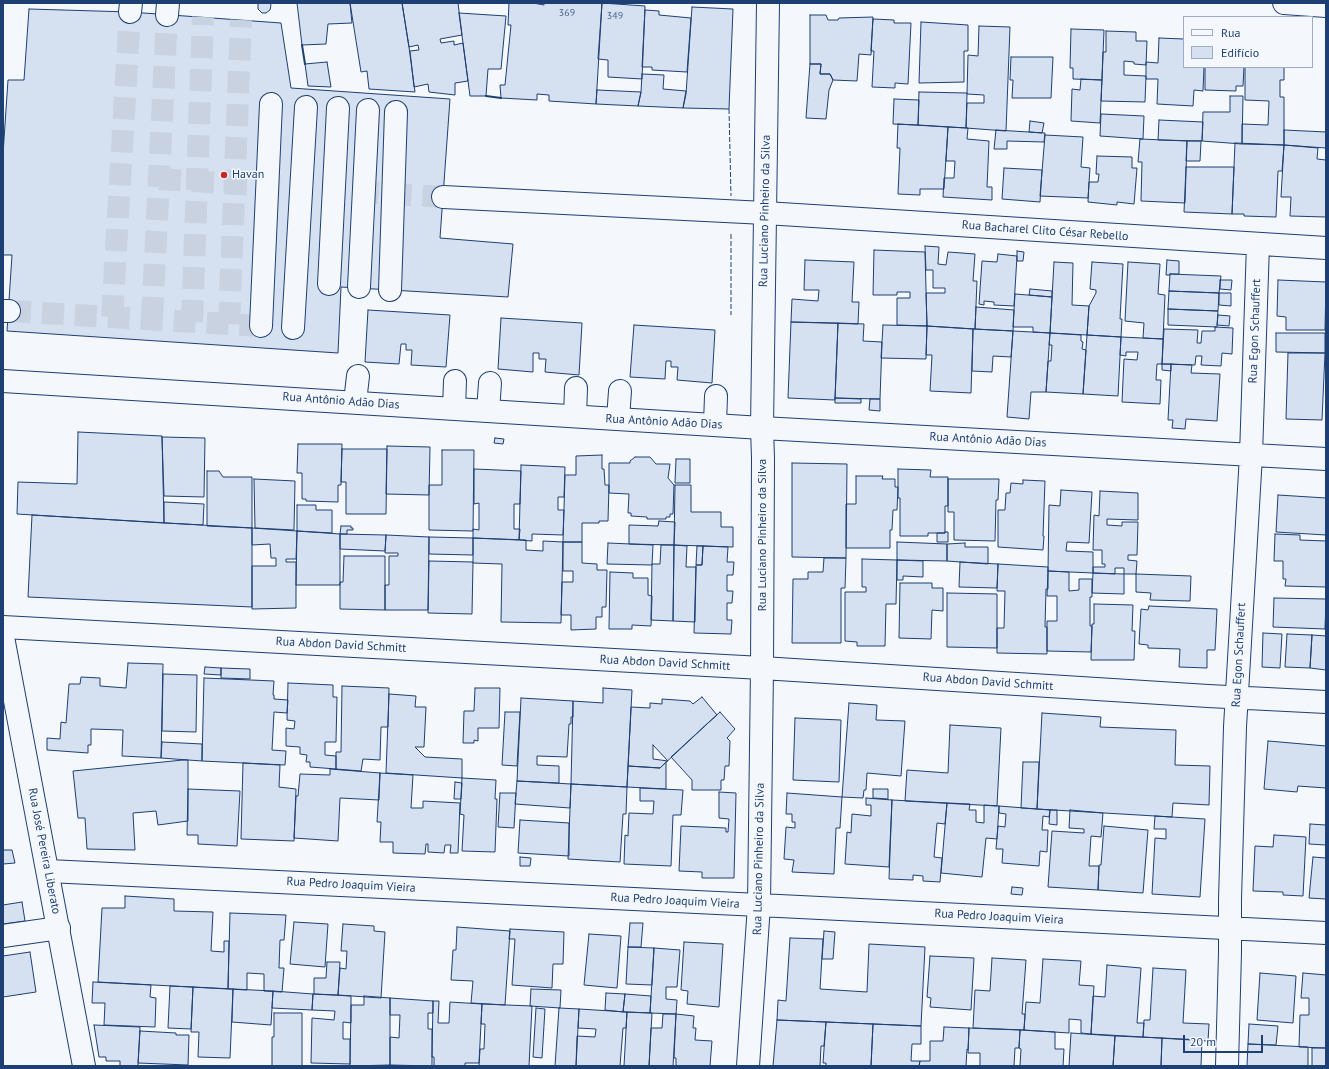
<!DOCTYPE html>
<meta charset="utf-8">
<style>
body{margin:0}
#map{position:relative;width:1329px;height:1069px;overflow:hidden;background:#f4f7fb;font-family:"PT Sans",sans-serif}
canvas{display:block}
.frame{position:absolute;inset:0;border:4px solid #1d3f73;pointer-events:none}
.legend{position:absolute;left:1183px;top:16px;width:130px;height:52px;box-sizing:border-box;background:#f4f7fb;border:1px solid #9eadc5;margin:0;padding:5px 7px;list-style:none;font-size:12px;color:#1d3f73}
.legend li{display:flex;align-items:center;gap:8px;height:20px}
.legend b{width:20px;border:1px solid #9eadc5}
.scale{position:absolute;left:1183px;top:1035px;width:80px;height:18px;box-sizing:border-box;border:2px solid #1d3f73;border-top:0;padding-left:5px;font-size:12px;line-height:14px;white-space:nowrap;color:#1d3f73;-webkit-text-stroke:3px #f4f7fb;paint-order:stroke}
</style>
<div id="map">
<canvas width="1329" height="1069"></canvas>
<div class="frame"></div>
<ul class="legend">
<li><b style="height:5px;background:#f4f7fb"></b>Rua</li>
<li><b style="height:11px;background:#d5e0f0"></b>Edifício</li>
</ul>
<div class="scale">20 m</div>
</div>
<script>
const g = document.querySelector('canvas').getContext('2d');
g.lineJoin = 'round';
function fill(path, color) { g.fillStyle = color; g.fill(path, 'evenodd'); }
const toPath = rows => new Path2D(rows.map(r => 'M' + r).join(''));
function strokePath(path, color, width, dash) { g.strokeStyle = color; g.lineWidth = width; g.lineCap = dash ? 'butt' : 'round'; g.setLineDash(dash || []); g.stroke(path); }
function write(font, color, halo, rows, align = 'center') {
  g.font = font + ' "PT Sans",sans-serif'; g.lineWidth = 3; g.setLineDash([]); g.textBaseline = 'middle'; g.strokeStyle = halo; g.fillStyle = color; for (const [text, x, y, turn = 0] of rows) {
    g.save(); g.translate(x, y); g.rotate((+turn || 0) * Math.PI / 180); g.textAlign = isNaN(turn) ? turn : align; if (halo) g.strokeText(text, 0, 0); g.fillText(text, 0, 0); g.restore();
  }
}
const building = toPath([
 [258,3,270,3,271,5,270,10,266,13,262,13,258,9,258,3],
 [297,3,350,3,352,23,328,24,326,44,302,45,297,3],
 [350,3,402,3,409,47,415,92,369,89,367,71,361,72,350,3],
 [402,3,458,3,462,35,440,39,441,43,454,41,454,45,463,43,468,81,455,83,455,95,429,92,428,84,414,87,410,51,419,50,418,45,409,47,402,3],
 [509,3,533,3,544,5,544,3,602,3,596,104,549,101,549,95,537,94,537,100,501,98,500,85,505,85,511,25,508,25,509,3],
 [602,3,645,6,642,79,608,77,608,60,598,59,602,3],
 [692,7,733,9,729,109,683,108,686,94,692,7],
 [29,9,130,12,281,23,291,88,450,99,440,238,513,244,508,297,341,287,338,353,7,331,12,255,3,255,3,154,8,80,24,80,29,9],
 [645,10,659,11,659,15,691,18,687,72,652,70,652,67,642,67,645,10],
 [459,13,506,16,501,69,488,69,486,96,470,96,459,13],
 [810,15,826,15,828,20,838,20,839,18,873,17,871,55,859,54,857,81,833,80,830,74,820,74,821,64,810,64,810,15],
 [873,19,894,20,894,23,911,23,908,84,895,83,895,88,872,87,874,51,871,51,871,49,873,19],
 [921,22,968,25,968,51,964,51,964,82,919,83,921,22],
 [979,26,1010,27,1006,131,966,128,967,103,984,103,984,95,967,94,968,55,978,56,979,26],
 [1071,29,1104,30,1102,80,1073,79,1073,68,1070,68,1071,29],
 [1106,31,1136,32,1136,41,1147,41,1146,65,1134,64,1134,62,1124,61,1124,75,1146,76,1145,102,1101,101,1103,52,1106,52,1106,31],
 [1159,38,1184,39,1184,67,1204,67,1203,91,1194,90,1193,106,1157,104,1158,79,1146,79,1146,62,1158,63,1159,38],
 [1011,57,1053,57,1051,98,1012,98,1013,80,1010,80,1011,57],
 [327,62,331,87,308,86,305,64,327,62],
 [810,64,821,64,820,74,830,74,833,80,829,90,826,119,806,118,810,64],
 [1205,67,1244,67,1243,86,1236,86,1236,91,1205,90,1205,67],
 [1245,67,1284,67,1284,80,1280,80,1280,97,1284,97,1284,145,1242,144,1242,124,1268,125,1269,101,1245,100,1245,67],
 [642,74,664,75,663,89,686,91,683,108,638,106,641,92,642,74],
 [1081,79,1102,80,1100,123,1071,121,1072,89,1080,90,1081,79],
 [597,90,641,92,638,106,596,104,597,90],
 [919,92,967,93,966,128,918,125,919,92],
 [1230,96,1243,96,1242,144,1202,141,1203,112,1230,112,1230,96],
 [894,99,919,100,918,125,893,124,894,99],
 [1101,114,1144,116,1143,139,1100,136,1101,114],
 [1159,120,1203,122,1202,141,1158,140,1159,120],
 [1030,121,1044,123,1042,133,1029,132,1030,121],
 [898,124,948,127,944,189,920,189,920,195,898,194,900,148,897,148,898,124],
 [948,127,968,128,967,139,989,141,987,187,992,187,992,200,943,197,944,178,954,178,955,161,946,161,948,127],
 [996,130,1045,133,1044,142,1007,141,1007,149,994,149,996,130],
 [1284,130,1326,132,1326,148,1284,145,1284,130],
 [1045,135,1083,137,1081,167,1090,168,1088,198,1040,196,1045,135],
 [1140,139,1187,141,1185,203,1141,201,1142,162,1138,162,1140,139],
 [1187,141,1201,141,1200,161,1186,161,1187,141],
 [1235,143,1284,145,1282,171,1278,171,1276,217,1244,216,1244,214,1232,214,1235,143],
 [1284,145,1318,148,1317,159,1326,160,1326,217,1290,216,1291,197,1281,197,1284,145],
 [1097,156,1132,157,1132,168,1137,168,1134,204,1117,202,1117,205,1088,202,1089,182,1098,182,1099,174,1096,174,1097,156],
 [1186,167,1234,167,1232,214,1184,212,1186,167],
 [1004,168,1042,170,1040,202,1002,199,1004,168],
 [925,246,939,247,938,264,946,265,948,252,975,254,973,281,977,281,975,329,927,326,926,293,945,293,945,288,933,288,933,270,926,270,925,246],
 [874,250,925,252,927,326,897,325,897,298,910,298,910,292,897,292,897,295,873,295,874,250],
 [1017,251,1024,252,1023,261,1017,261,1017,251],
 [998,254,1017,256,1014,306,994,305,994,302,984,301,984,305,979,304,982,261,997,262,998,254],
 [805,260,854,262,852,302,859,302,858,324,791,322,792,299,818,301,819,290,804,290,805,260],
 [1167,260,1179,261,1179,274,1170,274,1170,275,1166,275,1167,260],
 [1054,262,1073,263,1072,305,1089,306,1087,335,1050,333,1054,262],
 [1092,262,1123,264,1120,319,1122,319,1121,337,1087,335,1089,306,1096,293,1096,290,1090,289,1092,262],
 [1128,262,1160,264,1158,294,1165,295,1163,339,1143,338,1144,323,1125,321,1128,262],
 [1170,274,1221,276,1219,293,1169,291,1170,274],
 [1220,280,1232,280,1231,290,1220,289,1220,280],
 [1278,280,1326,282,1325,330,1286,330,1286,317,1277,316,1278,280],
 [1030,289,1052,291,1052,297,1029,295,1030,289],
 [1169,291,1219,293,1218,311,1168,309,1169,291],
 [1219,293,1231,293,1231,306,1219,305,1219,293],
 [1015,294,1052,297,1050,333,1033,332,1033,327,1013,327,1015,294],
 [976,307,1014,310,1013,331,975,329,976,307],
 [1168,309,1218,311,1217,327,1168,325,1168,309],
 [368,310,450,315,446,367,411,365,412,350,406,350,406,344,401,344,399,364,365,362,368,310],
 [1218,315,1230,316,1229,326,1217,325,1218,315],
 [501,318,582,323,579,375,545,372,546,359,539,359,539,353,533,353,533,372,498,369,501,318],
 [791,322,838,323,835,400,788,398,791,322],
 [838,323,864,324,863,341,882,342,880,399,835,398,838,323],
 [634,325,715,330,712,383,677,380,678,367,671,367,671,361,666,361,665,379,630,377,634,325],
 [883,325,927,326,926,359,881,358,883,325],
 [927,326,973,329,971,393,930,391,932,355,926,355,927,326],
 [1215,327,1233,328,1232,354,1222,353,1221,366,1201,365,1202,356,1196,356,1195,365,1162,364,1164,329,1198,330,1197,343,1201,343,1202,331,1215,331,1215,327],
 [973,329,1013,331,1011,357,993,356,992,372,972,371,973,329],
 [1013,331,1050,333,1046,392,1031,392,1029,419,1007,417,1013,331],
 [1050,333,1081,335,1081,341,1083,342,1082,349,1086,350,1083,394,1046,392,1048,361,1051,361,1052,345,1049,345,1050,333],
 [1276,333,1325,333,1325,353,1276,352,1276,333],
 [1087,335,1121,337,1118,396,1083,394,1087,335],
 [1121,337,1163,339,1162,364,1157,364,1156,380,1161,380,1160,404,1122,402,1124,359,1137,360,1138,352,1126,352,1126,356,1120,355,1121,337],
 [1288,353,1325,353,1322,420,1286,419,1288,353],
 [1162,364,1171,364,1171,371,1162,370,1162,364],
 [1171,364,1192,365,1191,373,1220,374,1217,421,1186,419,1185,429,1172,428,1173,420,1168,420,1171,364],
 [835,398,861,399,861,403,835,403,835,398],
 [870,399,880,399,880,411,869,410,870,399],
 [78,432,162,436,164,523,17,514,18,482,77,484,78,432],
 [162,437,205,438,204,497,164,496,162,437],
 [495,438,504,439,503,444,494,443,495,438],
 [298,444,342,444,341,485,338,485,338,502,306,501,306,499,302,499,302,473,297,473,298,444],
 [387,446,430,447,429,495,386,494,387,446],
 [342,449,387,449,386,514,346,514,346,482,341,482,342,449],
 [442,450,474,450,473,531,429,530,429,485,442,485,442,450],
 [602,455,602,469,604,469,605,485,609,485,608,521,599,521,599,523,582,523,582,542,563,542,565,475,576,475,576,456,602,455],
 [635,457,650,457,656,464,670,464,668,478,674,485,673,514,670,514,670,517,666,517,666,519,647,519,647,517,631,516,631,513,628,513,629,494,609,493,609,463,630,463,630,461,635,457],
 [676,459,690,459,690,483,675,483,676,459],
 [792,463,847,464,846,558,792,557,792,463],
 [521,465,565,467,564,497,558,497,558,510,564,510,563,535,532,534,532,541,519,540,521,465],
 [474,469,521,471,520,504,514,504,514,529,520,529,519,540,473,538,473,529,479,530,479,503,474,504,474,469],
 [898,469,931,470,930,477,948,477,948,506,945,506,945,533,928,533,928,536,900,536,900,498,898,498,898,469],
 [207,471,219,471,223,477,252,477,252,528,207,526,207,471],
 [856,476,883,476,882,479,895,479,895,487,898,487,897,510,893,510,892,530,890,530,890,548,846,548,846,504,856,504,856,476],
 [254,479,295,481,294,530,255,528,254,479],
 [948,479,999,479,998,500,996,500,995,541,954,540,954,512,948,512,948,479],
 [1023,480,1045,481,1043,536,1044,536,1043,550,998,547,998,510,1005,510,1006,493,1010,493,1011,483,1023,484,1023,480],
 [675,485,691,485,691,512,721,512,721,527,733,527,733,547,674,545,675,485],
 [1061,490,1092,492,1089,543,1067,542,1066,551,1093,552,1093,573,1048,571,1049,505,1060,506,1061,490],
 [1100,491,1138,493,1138,520,1107,519,1107,525,1122,526,1122,522,1138,522,1137,555,1128,555,1128,560,1137,561,1136,574,1124,574,1124,568,1115,568,1115,574,1093,573,1093,567,1105,567,1105,564,1102,564,1102,550,1093,550,1094,515,1099,516,1100,491],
 [1278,495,1326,498,1326,535,1276,532,1278,495],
 [164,502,204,504,203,525,164,523,164,502],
 [297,505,316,505,316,510,332,510,332,533,297,531,297,505],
 [32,515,252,528,252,607,28,597,32,515],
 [659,521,675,522,674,545,629,544,629,525,658,526,659,521],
 [341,526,351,526,351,528,353,528,353,530,347,530,347,534,340,534,341,526],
 [252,528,297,531,296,559,286,559,286,562,296,562,296,608,252,609,252,566,276,566,276,558,271,558,270,544,252,545,252,528],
 [297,531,340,534,340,585,296,585,297,531],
 [945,532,948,532,948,542,937,542,937,533,945,533,945,532],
 [340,534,386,535,385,551,340,549,340,534],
 [1275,534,1300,535,1300,540,1326,541,1326,587,1285,586,1286,579,1283,579,1283,561,1274,561,1275,534],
 [386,535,429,537,428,610,385,610,385,585,389,585,389,556,398,556,398,553,385,553,386,535],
 [429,537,473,538,473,555,429,554,429,537],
 [473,538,526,540,526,550,543,551,543,541,563,542,561,623,501,622,502,564,473,563,473,538],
 [563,542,582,542,582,563,597,564,597,570,607,570,606,607,602,607,602,617,596,617,596,629,571,630,571,615,561,615,562,582,573,582,573,571,563,571,563,542],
 [897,542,947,544,947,561,897,560,897,542],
 [608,543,653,545,652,565,607,564,608,543],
 [965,543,965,547,988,547,988,564,947,561,947,544,965,543],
 [661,545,674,545,673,621,651,620,652,564,660,564,661,545],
 [674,545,687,546,686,567,696,567,695,622,673,621,674,545],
 [697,546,703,546,702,565,696,565,697,546],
 [703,546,728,547,727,562,734,562,733,575,727,575,727,591,733,591,732,603,727,603,727,620,732,620,731,634,694,633,696,567,696,565,702,565,703,546],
 [344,556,385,556,385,610,340,609,340,582,343,582,344,556],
 [824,558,846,558,845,588,841,588,841,643,792,643,793,579,808,579,808,572,823,572,824,558],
 [862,559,897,560,896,604,886,604,885,646,857,646,857,642,845,641,845,592,866,592,866,587,862,587,862,559],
 [897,560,923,561,923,577,903,576,903,580,897,580,897,560],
 [429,561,473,562,472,614,428,613,429,561],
 [960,562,998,564,997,588,959,587,960,562],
 [998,564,1048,567,1048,589,1046,589,1045,627,1047,627,1047,654,997,653,997,628,1004,628,1005,591,997,591,998,564],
 [1048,571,1069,572,1069,591,1079,590,1079,579,1092,579,1092,597,1090,597,1090,626,1092,626,1091,652,1047,651,1047,621,1057,621,1057,596,1047,596,1048,571],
 [610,572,633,573,633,578,648,578,648,595,652,596,651,626,632,625,632,629,609,629,610,572],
 [1093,573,1124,574,1124,594,1092,593,1093,573],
 [1136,574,1191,576,1190,601,1150,600,1151,593,1136,592,1136,574],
 [900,583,932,583,932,588,943,588,943,611,932,610,931,639,899,638,900,583],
 [947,593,997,594,997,648,947,647,947,593],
 [1274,598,1326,599,1325,629,1273,627,1274,598],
 [1094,604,1133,605,1132,631,1135,631,1134,660,1091,660,1092,624,1094,624,1094,604],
 [1149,606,1217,609,1215,650,1207,650,1207,668,1179,667,1180,649,1148,648,1148,645,1139,644,1141,609,1148,610,1149,606],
 [1263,633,1282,634,1280,668,1262,667,1263,633],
 [1287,634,1312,635,1310,668,1285,667,1287,634],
 [1312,635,1326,636,1326,670,1310,668,1312,635],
 [128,663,163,664,161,758,122,756,123,730,91,729,91,745,88,745,88,753,47,750,47,738,60,739,61,722,66,723,69,684,80,684,81,677,100,678,100,686,126,688,128,663],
 [205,667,221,668,221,675,204,674,205,667],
 [221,668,250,669,250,679,221,678,221,668],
 [163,674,197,675,196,732,162,731,163,674],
 [204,678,274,681,273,695,274,695,274,699,288,700,287,713,274,712,272,750,286,751,285,765,202,761,204,678],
 [288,683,333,685,333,697,337,697,336,742,325,742,325,755,336,756,336,769,310,767,310,762,306,762,307,755,300,754,300,747,286,746,286,728,294,729,295,721,287,720,288,683],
 [342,686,389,688,388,727,381,727,380,760,363,759,361,771,336,769,336,752,341,752,342,686],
 [475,688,500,688,499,728,478,728,478,741,474,740,474,743,463,743,464,711,474,711,475,688],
 [603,688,632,690,627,787,571,784,573,701,603,703,603,688],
 [389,694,416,696,415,707,426,707,424,747,415,747,425,757,462,759,462,778,386,773,389,694],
 [702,697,717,715,709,722,660,768,628,766,631,707,650,708,650,703,662,704,662,699,690,701,693,704,702,697],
 [653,745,668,761,653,759,653,745],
 [521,698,573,701,573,717,571,717,571,724,569,724,567,757,537,756,537,765,559,766,559,783,517,781,521,698],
 [849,703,877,705,876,720,905,721,901,776,867,773,866,790,864,790,863,798,842,797,849,703],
 [505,712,520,712,517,766,502,765,505,712],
 [720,712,735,729,727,738,730,741,729,766,725,766,724,780,721,780,721,790,692,790,692,780,671,757,720,712],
 [1042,713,1101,717,1100,727,1176,730,1175,765,1210,766,1209,805,1173,803,1172,817,1037,809,1042,713],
 [795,718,841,720,839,782,793,780,795,718],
 [950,725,1001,728,997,806,905,801,907,770,948,773,950,725],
 [1268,741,1326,746,1326,788,1298,786,1297,792,1264,789,1268,741],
 [162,742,202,744,202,761,161,758,162,742],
 [183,760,188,760,188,821,158,825,156,811,133,813,135,850,87,849,85,818,78,818,73,771,183,760],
 [666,762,666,789,627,787,628,766,660,768,666,762],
 [1023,762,1039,762,1037,809,1021,808,1023,762],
 [243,763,280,765,279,787,296,789,294,841,241,839,243,763],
 [330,769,380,773,379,800,340,798,338,841,294,838,296,796,298,796,300,774,330,775,330,769],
 [380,773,413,775,411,808,423,808,423,801,460,803,458,853,450,853,451,845,445,845,444,853,428,852,428,844,426,844,425,854,393,853,393,842,380,842,381,822,377,822,380,773],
 [462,778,496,780,495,799,497,799,495,852,462,851,464,815,460,814,462,778],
 [517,781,571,784,570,808,515,804,517,781],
 [455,782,462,783,461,799,454,799,455,782],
 [571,784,627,787,626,814,623,814,620,862,568,859,571,784],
 [640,788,683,790,681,815,673,815,671,866,624,864,625,835,628,836,629,813,653,814,654,801,640,801,640,788],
 [188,789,240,791,237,846,198,844,198,835,187,835,188,789],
 [873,789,888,789,888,799,873,798,873,789],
 [719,792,736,793,734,878,702,878,702,872,679,871,681,826,726,828,726,832,728,832,729,819,719,818,719,792],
 [500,793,516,793,514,828,498,827,500,793],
 [787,793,842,797,840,828,836,828,834,874,792,872,794,860,784,859,786,827,795,828,795,822,792,822,792,814,786,814,787,793],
 [866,798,892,800,889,867,845,864,847,832,851,833,852,814,871,816,871,805,866,805,866,798],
 [892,800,947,803,945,824,937,823,934,857,942,858,940,882,923,881,923,876,913,875,913,880,889,879,892,800],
 [947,803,970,804,969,810,976,810,976,822,984,823,984,805,999,806,997,839,986,838,982,877,941,873,947,803],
 [999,806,1050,810,1049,817,1043,816,1042,830,1048,830,1047,852,1040,851,1039,866,1002,863,1003,849,996,849,998,826,1005,827,1006,814,999,813,999,806],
 [1050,810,1057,810,1057,825,1049,824,1050,810],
 [1070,810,1103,813,1101,837,1091,836,1089,866,1099,866,1098,890,1048,887,1052,831,1084,833,1084,829,1069,828,1070,810],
 [1155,816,1205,819,1200,897,1152,894,1155,838,1166,839,1166,829,1154,829,1155,816],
 [520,820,569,823,569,856,518,853,520,820],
 [1310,824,1326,825,1326,845,1309,844,1310,824],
 [1104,826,1148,830,1143,893,1098,890,1099,865,1101,865,1104,826],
 [1274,835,1306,837,1303,896,1283,895,1283,892,1253,891,1255,846,1273,847,1274,835],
 [3,850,12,850,15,863,3,864,3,850],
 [520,857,531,858,530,866,520,866,520,857],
 [1313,857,1326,858,1326,899,1309,898,1313,857],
 [1012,887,1023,888,1022,895,1011,894,1012,887],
 [125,896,174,899,174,911,213,912,211,951,224,952,224,941,229,941,228,989,98,982,102,908,125,908,125,896],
 [22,902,25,921,3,924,3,905,22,902],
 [230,913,286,915,284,940,280,940,279,968,284,968,282,992,264,991,264,974,247,973,247,990,228,989,230,913],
 [294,922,328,924,325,967,290,964,294,922],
 [630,923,643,923,641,947,628,947,630,923],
 [343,924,374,926,374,931,385,932,381,998,338,995,340,968,346,969,347,951,341,951,343,924],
 [457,927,510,931,505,1005,471,1003,473,981,451,980,453,950,456,950,457,927],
 [510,929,564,932,563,964,553,964,552,988,512,985,515,939,509,939,510,929],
 [824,931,835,932,833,959,822,959,824,931],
 [589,934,621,936,617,988,584,985,589,934],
 [790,938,823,939,820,989,867,992,869,944,925,947,921,1026,777,1020,778,1000,786,1001,790,938],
 [684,942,723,944,719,1007,687,1004,688,991,681,990,684,942],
 [628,947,654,948,652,985,626,984,628,947],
 [654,948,680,950,677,987,666,987,666,999,677,1000,676,1014,650,1013,654,948],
 [30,952,36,992,3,997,3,956,30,952],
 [930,956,974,958,971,1010,930,1007,931,998,927,997,930,956],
 [992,958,1026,960,1022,1014,1025,1014,1024,1030,973,1028,975,990,990,991,992,958],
 [1043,959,1081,961,1079,985,1094,986,1091,1034,1081,1033,1081,1020,1069,1019,1069,1033,1024,1030,1026,1002,1040,1003,1043,959],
 [327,962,340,962,338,995,314,994,314,978,326,978,327,962],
 [1107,965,1141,968,1137,1023,1144,1023,1143,1037,1091,1034,1093,996,1105,997,1107,965],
 [1153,968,1186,970,1183,1023,1209,1024,1208,1041,1143,1037,1144,1020,1150,1020,1153,968],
 [1260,973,1296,976,1293,1023,1257,1020,1260,973],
 [1303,973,1326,975,1326,1048,1299,1047,1300,1015,1309,1015,1309,998,1301,998,1303,973],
 [93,982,151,985,150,997,156,998,155,1027,104,1025,105,1003,92,1003,93,982],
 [170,986,193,987,191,1029,168,1028,170,986],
 [193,987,233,989,230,1058,198,1057,199,1032,191,1032,193,987],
 [233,989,273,991,271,1025,232,1022,233,989],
 [531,989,561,990,560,1008,530,1006,531,989],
 [273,991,313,994,312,1010,272,1008,273,991],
 [606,993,625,994,623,1012,605,1010,606,993],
 [313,994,351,996,351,1023,343,1022,343,1039,350,1039,350,1064,311,1063,312,1018,334,1020,335,1011,312,1010,313,994],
 [625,994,651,996,650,1013,623,1012,625,994],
 [364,996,390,998,390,1065,350,1066,351,1005,364,1005,364,996],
 [390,998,433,1001,433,1013,428,1013,428,1029,432,1029,432,1066,390,1065,390,1037,399,1038,400,1015,390,1015,390,998],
 [433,1001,439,1001,438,1023,449,1023,450,1002,482,1004,479,1063,465,1063,465,1066,434,1066,434,1057,432,1057,433,1001],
 [482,1004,532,1006,529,1066,479,1066,480,1049,484,1049,485,1024,481,1024,482,1004],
 [536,1008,545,1009,542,1058,533,1057,536,1008],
 [559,1008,579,1009,576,1066,555,1066,559,1008],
 [579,1009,627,1012,626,1028,623,1028,620,1066,576,1066,577,1036,595,1037,596,1029,578,1028,579,1009],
 [627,1012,652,1013,649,1066,624,1066,627,1012],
 [274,1013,302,1013,302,1066,272,1066,272,1037,274,1037,274,1013],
 [663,1014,676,1014,673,1066,649,1066,651,1028,662,1028,663,1014],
 [676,1014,694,1016,693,1028,696,1028,695,1040,712,1041,710,1066,676,1066,676,1058,674,1058,676,1014],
 [777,1020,826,1022,824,1046,821,1046,820,1066,773,1066,777,1020],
 [826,1022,873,1024,871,1066,826,1066,826,1063,823,1063,826,1022],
 [873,1024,921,1026,921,1044,912,1044,911,1061,920,1061,919,1066,871,1066,873,1024],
 [1249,1024,1278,1026,1276,1045,1248,1044,1249,1024],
 [94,1025,140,1027,138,1066,120,1066,120,1061,106,1061,106,1057,99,1057,94,1025],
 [944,1027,969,1028,968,1050,967,1049,966,1066,919,1066,920,1061,930,1061,930,1041,943,1041,944,1027],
 [969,1028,1020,1030,1019,1048,1015,1048,1014,1066,980,1066,980,1053,968,1053,969,1028],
 [1020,1030,1055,1032,1055,1049,1064,1049,1063,1066,1020,1066,1021,1049,1019,1048,1020,1030],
 [140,1031,176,1033,176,1035,189,1035,188,1065,138,1063,140,1031],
 [1071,1033,1115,1036,1113,1066,1069,1066,1071,1033],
 [1115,1036,1162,1038,1161,1066,1113,1066,1115,1036],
 [1162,1038,1202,1040,1201,1066,1161,1066,1162,1038],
 [1248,1044,1308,1047,1308,1066,1247,1066,1248,1044],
 [1312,1048,1326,1048,1326,1066,1312,1066,1312,1048]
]);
fill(building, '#d5e0f0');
strokePath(building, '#1d3f73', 1);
strokePath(toPath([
 [159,179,443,197],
 [9,311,261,326],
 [112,317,130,12],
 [152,319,167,15],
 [192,322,203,17],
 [229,324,241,20]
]), '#c9d2e0', 22, [22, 11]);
const minor = toPath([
 [130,12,131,3],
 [167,15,168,3],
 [443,197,765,213,1326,248],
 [329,284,338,108],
 [359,287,368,110],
 [390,290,396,112],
 [3,311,9,311],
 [261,326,271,104],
 [293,328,306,107],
 [355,402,358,376],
 [454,408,455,381],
 [488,411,490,383],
 [575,416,576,388],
 [618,419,620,391],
 [715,424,716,396],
 [3,627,762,668,1208,696,1326,702],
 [48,871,759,905,1326,933],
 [3,936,59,928],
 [748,1066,759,905,762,668,763,458,762,428,1326,459],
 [1227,1066,1230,952,1230,899,1235,727,1251,455,1258,244]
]);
const major = toPath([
 [1284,3,1326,6],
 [3,381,762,428,768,3],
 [3,637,84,1066]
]);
strokePath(minor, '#1d3f73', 24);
strokePath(major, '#1d3f73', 24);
strokePath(minor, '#f4f7fb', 22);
strokePath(major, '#f4f7fb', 22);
strokePath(toPath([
 [729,109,731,196],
 [731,234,731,315]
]), '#1d3f73', 1, [5, 2]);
strokePath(toPath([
 [302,45,305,64],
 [486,96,501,98]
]), '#1d3f73', 2);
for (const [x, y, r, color] of [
 [224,175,4,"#c62828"]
]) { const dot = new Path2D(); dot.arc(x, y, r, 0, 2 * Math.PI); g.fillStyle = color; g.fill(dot); strokePath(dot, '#f4f7fb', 1.5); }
write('10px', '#4b6792', null, [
 ["369",567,13],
 ["349",615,16]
]);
write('12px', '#1d3f73', '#f4f7fb', [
 ["Havan",232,175]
], 'left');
write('12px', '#1d3f73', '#f4f7fb', [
 ["Rua Luciano Pinheiro da Silva",765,211,-89],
 ["Rua Bacharel Clito César Rebello",1045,231,4],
 ["Rua Egon Schauffert",1255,331,-88],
 ["Rua Antônio Adão Dias",341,401,4],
 ["Rua Antônio Adão Dias",664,422,3],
 ["Rua Antônio Adão Dias",988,440,3],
 ["Rua Luciano Pinheiro da Silva",763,535,-90],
 ["Rua Abdon David Schmitt",341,645,3],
 ["Rua Egon Schauffert",1239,655,-87],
 ["Rua Abdon David Schmitt",665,663,3],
 ["Rua Abdon David Schmitt",988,682,4],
 ["Rua José Pereira Liberato",44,851,79],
 ["Rua Luciano Pinheiro da Silva",759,859,-89],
 ["Rua Pedro Joaquim Vieira",351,885,3],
 ["Rua Pedro Joaquim Vieira",675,901,3],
 ["Rua Pedro Joaquim Vieira",999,917,3]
]);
</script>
